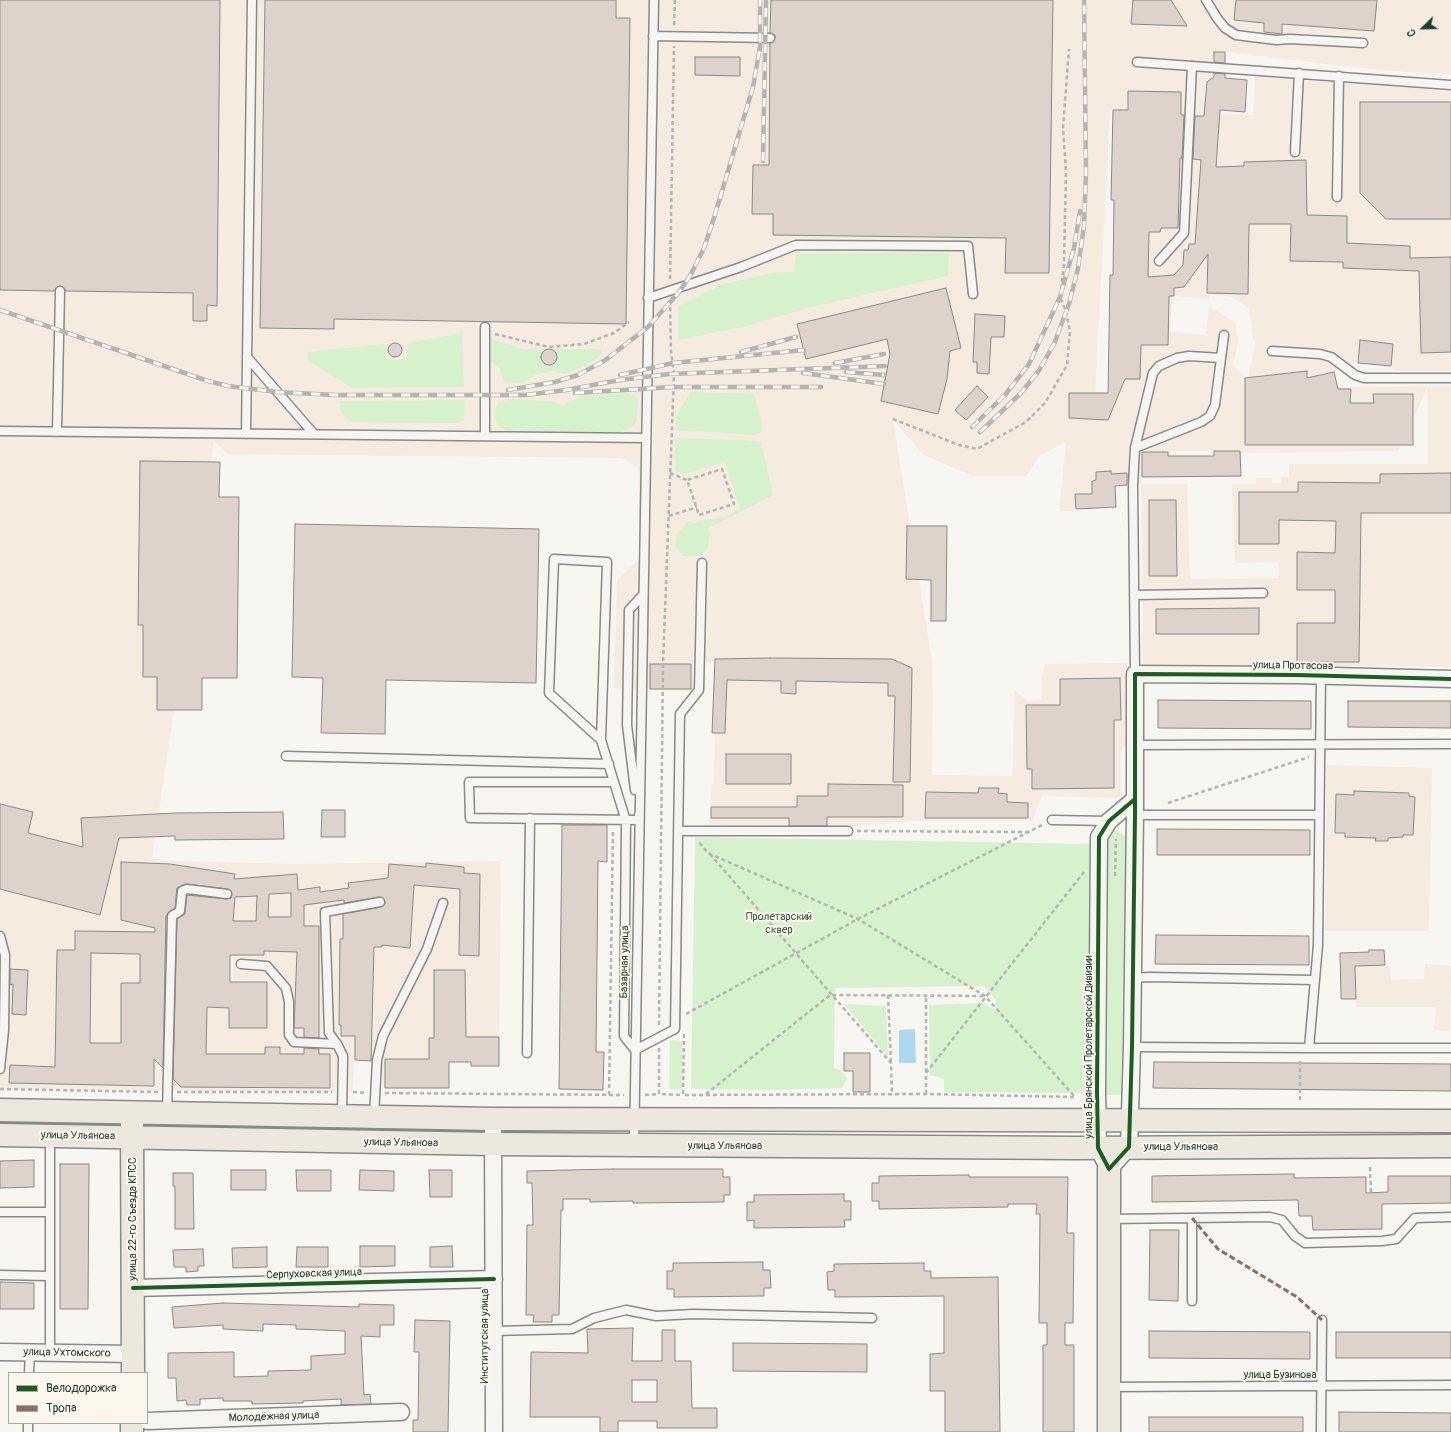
<!DOCTYPE html>
<meta charset="utf-8">
<style>
body{margin:0}
#map{position:relative;width:1451px;height:1432px;overflow:hidden;background:#f8f6f0;font-family:Pangolin,sans-serif}
canvas{display:block}
.legend{position:absolute;left:8px;top:1372px;width:140px;height:52px;box-sizing:border-box;background:#fbf7ec;border:1px solid #a3ada2;margin:0;padding:5px 7px;list-style:none;font-size:12px;color:#1f3d34}
.legend li{display:flex;align-items:center;gap:8px;height:20px}
.legend b{width:20px;border:1px solid #a3ada2}
.north{position:absolute;left:1403px;top:8px;width:40px;height:40px;-webkit-text-stroke:3px #fbf7ec;paint-order:stroke;rotate:247deg;font-size:11px;font-weight:700;line-height:16px;text-align:center;color:#1f3d34}
.north::after{content:'';display:block;margin:auto;width:14px;height:18px;background:#1f3d34;clip-path:polygon(50% 0,100% 100%,50% 72%,0 100%)}
</style>
<div id="map">
<canvas width="1451" height="1432"></canvas>
<ul class="legend">
<li><b style="height:5px;background:#1b5e20"></b>Велодорожка</li>
<li><b style="height:5px;background:#8d6e63"></b>Тропа</li>
</ul>
<div class="north">С</div>
</div>
<script>
const g = document.querySelector('canvas').getContext('2d');
g.lineJoin = 'round';
function fill(path, color) { g.fillStyle = color; g.fill(path, 'evenodd'); }
const toPath = rows => new Path2D(rows.map(r => 'M' + r).join(''));
function strokePath(path, color, width, dash) { g.strokeStyle = color; g.lineWidth = width; g.lineCap = dash ? 'butt' : 'round'; g.setLineDash(dash || []); g.stroke(path); }
function write(font, color, halo, rows, align = 'center') {
  g.font = font + ' Pangolin,sans-serif'; g.lineWidth = 4; g.setLineDash([]); g.textBaseline = 'middle'; g.strokeStyle = halo; g.fillStyle = color; for (const [text, x, y, turn = 0] of rows) {
    g.save(); g.translate(x, y); g.rotate((+turn || 0) * Math.PI / 180); g.textAlign = isNaN(turn) ? turn : align; if (halo) g.strokeText(text, 0, 0); g.fillText(text, 0, 0); g.restore();
  }
}
fill(toPath([
 [0,0,1451,0,1451,75,1370,69,1226,52,1225,64,1222,68,1220,114,1253,115,1255,77,1451,91,1451,371,1396,371,1391,366,1358,363,1334,369,1334,372,1337,387,1451,386,1451,667,1143,664,1141,484,1127,485,1126,473,1111,474,1110,471,1096,472,1096,480,1092,481,1092,494,1076,494,1075,511,1059,511,1066,442,1039,456,1026,476,972,476,924,455,893,420,933,667,932,775,1013,776,1014,690,1028,701,1042,700,1042,676,1045,664,1128,663,1127,745,1121,750,1120,798,1042,796,1032,821,911,821,827,828,710,824,711,784,714,784,715,733,712,733,715,662,693,662,693,692,614,688,617,580,640,559,638,468,622,458,227,454,214,441,152,858,171,861,296,864,501,861,499,1066,471,1066,471,1062,449,1062,449,1088,383,1089,382,1060,355,1060,352,1092,0,1089],
 [1113,110,1111,200,1114,200,1113,275,1169,299,1168,345,1141,345,1140,379,1108,378,1110,392,1095,392,1110,111],
 [1249,222,1248,293,1208,250],
 [1210,294,1231,297,1249,308,1253,340,1256,341,1248,377,1245,377,1233,365,1238,343,1236,323,1217,311,1209,308,1206,335,1170,332,1173,296,1209,299],
 [1427,388,1427,464,1289,464,1289,477,1281,477,1281,483,1272,483,1272,478,1256,478,1256,484,1232,484,1235,563,1279,562,1279,578,1190,579,1187,484,1141,484,1141,457,1167,457,1171,461,1171,451,1212,451,1212,456,1242,456,1242,453,1398,451],
 [230,957,233,958,233,980,268,981,230,982],
 [1327,765,1432,768,1429,931,1325,931],
 [1369,950,1370,965,1390,965,1391,980,1424,979,1425,964,1451,966,1450,1031,1434,1030,1436,1007,1356,1007,1355,953]
]), '#f5ebdf');
fill(toPath([
 [949,253,948,276,811,307,747,326,678,340,678,306,721,285,771,273,794,272,796,254],
 [462,333,464,387,352,388,332,375,308,361,307,352,386,344,386,359,406,359,408,343],
 [491,339,525,350,536,348,543,352,554,349,592,349,601,350,602,355,585,366,565,374,551,371,535,375,526,382,505,383,499,368,491,361],
 [691,392,754,394,762,425,761,432,754,435,675,430,676,416],
 [628,393,638,398,637,420,632,427,621,432,508,431,500,428,495,420,495,408,498,403,510,399,551,401,564,405,580,396],
 [465,400,464,420,458,423,350,422,341,411,340,401],
 [675,438,745,440,761,442,773,495,707,529,710,533,708,548,701,556,683,556,675,546,677,534,689,521,697,523,697,521,726,517,740,508,725,462,683,474,675,470],
 [1111,827,1130,839,1125,1095,1100,1095,1104,838],
 [695,837,1092,844,1088,1093,944,1092,944,1079,930,1075,929,1005,984,1003,996,1011,996,1000,983,986,835,988,834,1068,840,1070,847,1078,842,1088,767,1090,691,1089],
 [844,1004,886,1006,888,1057],
 [670,1040,682,1041,682,1090,669,1089]
]), '#d6f2cd');
fill(toPath([
 [915,1029,916,1063,899,1063,899,1030]
]), '#acd9ed');
const building = toPath([
 [0,0,220,0,217,306,207,305,207,321,193,321,193,293,66,291,63,287,60,286,56,288,54,291,0,290,0,0],
 [265,0,616,0,616,18,630,18,626,324,334,319,334,329,260,328,265,0],
 [771,0,1053,0,1049,273,1005,273,1006,238,773,235,773,214,752,214,753,165,769,165,770,43,775,38,775,35,770,33,771,0],
 [1133,0,1171,0,1187,26,1131,24,1133,0],
 [1236,0,1377,0,1374,31,1282,24,1282,34,1264,32,1264,23,1234,20,1236,0],
 [1214,52,1225,52,1225,63,1214,62,1214,52],
 [695,57,740,57,740,76,695,75,695,57],
 [1214,73,1225,74,1225,78,1247,80,1245,112,1220,110,1216,167,1244,166,1244,162,1306,160,1307,215,1347,216,1347,243,1410,246,1410,258,1451,257,1451,352,1421,353,1419,271,1343,268,1343,262,1290,261,1291,224,1249,224,1248,294,1207,293,1208,254,1184,287,1174,288,1174,296,1169,296,1168,345,1141,345,1140,379,1125,379,1108,420,1069,418,1069,393,1108,393,1110,275,1113,275,1114,200,1111,200,1113,110,1128,110,1128,91,1181,92,1181,115,1184,115,1182,158,1180,158,1178,228,1161,228,1160,232,1149,232,1148,277,1174,275,1183,265,1184,250,1188,250,1189,244,1195,244,1201,160,1193,159,1195,116,1204,116,1207,82,1214,77,1214,73],
 [1360,102,1451,102,1451,219,1386,219,1360,193,1360,102],
 [946,288,961,348,950,351,947,379,938,414,881,401,890,354,887,339,806,359,797,324,946,288],
 [975,314,1005,316,1004,337,991,337,989,374,977,373,977,362,973,362,975,314],
 [1360,340,1393,344,1391,366,1358,363,1360,340],
 '388 350a7 7 0 1 1 14 0a7 7 0 1 1-14 0Z',
 '541 357a8 8 0 1 1 16 0a8 8 0 1 1-16 0Z',
 [1307,371,1307,378,1334,372,1338,389,1351,389,1350,403,1374,403,1373,394,1413,394,1413,445,1245,445,1245,378,1307,371],
 [977,386,988,397,966,420,955,410,977,386],
 [1214,451,1240,451,1241,476,1142,477,1142,452,1168,452,1168,456,1214,456,1214,451],
 [140,461,220,462,219,497,239,497,237,678,202,678,202,710,157,710,157,677,143,677,143,625,138,625,140,461],
 [1111,471,1111,474,1127,473,1127,485,1115,486,1116,507,1076,509,1075,494,1092,494,1092,481,1096,480,1096,472,1111,471],
 [1451,473,1451,513,1361,513,1359,662,1297,662,1297,623,1335,623,1335,590,1297,590,1297,552,1335,553,1336,521,1279,520,1279,544,1239,544,1239,492,1298,492,1298,482,1380,483,1380,474,1451,473],
 [1149,500,1176,500,1177,576,1149,576,1149,500],
 [295,524,539,529,536,683,386,680,385,734,321,733,323,678,292,677,295,524],
 [907,526,947,526,946,621,931,621,931,580,906,579,907,526],
 [1259,608,1259,634,1156,634,1156,609,1259,608],
 [770,658,892,659,912,668,910,782,893,782,895,696,888,696,888,683,796,681,796,694,781,693,781,681,727,680,725,733,712,733,715,659,770,658],
 [650,664,691,664,691,689,650,689,650,664],
 [1120,678,1121,720,1114,720,1114,788,1032,789,1032,769,1027,769,1026,705,1060,705,1060,679,1120,678],
 [1158,700,1311,701,1311,729,1158,728,1158,700],
 [1348,701,1451,701,1451,728,1348,727,1348,701],
 [726,754,791,754,791,784,726,784,726,754],
 [828,784,903,785,903,817,827,817,827,826,789,826,789,818,711,818,711,807,797,807,797,796,828,796,828,784],
 [979,788,999,788,998,793,1007,794,1007,802,1028,803,1028,818,925,818,926,792,978,793,979,788],
 [1354,791,1409,793,1409,796,1415,797,1413,835,1403,835,1403,837,1388,838,1388,841,1375,841,1376,838,1345,837,1345,833,1335,833,1336,794,1354,795,1354,791],
 [0,804,33,812,28,833,83,847,81,818,175,813,283,812,284,839,175,840,175,836,119,838,100,915,0,889,0,804],
 [322,810,345,810,345,837,321,837,322,810],
 [562,825,607,825,607,862,598,861,596,1052,604,1052,603,1090,559,1089,562,825],
 [1157,829,1310,830,1310,855,1157,855,1157,829],
 [121,862,170,864,235,874,234,879,297,874,298,890,320,887,320,892,349,888,348,883,388,878,389,864,426,867,426,863,464,867,464,873,480,874,479,956,459,955,460,889,414,885,410,948,382,945,382,947,374,947,371,1061,355,1060,355,1036,341,1036,341,1025,339,1025,340,939,343,939,343,914,381,907,385,904,385,901,379,897,344,903,344,900,304,905,304,926,319,926,319,1038,304,1037,304,1028,294,1028,297,952,264,951,264,955,230,955,230,982,267,982,267,1028,229,1028,229,1008,207,1007,206,1054,265,1054,265,1047,280,1047,280,1054,304,1054,304,1048,319,1049,319,1054,330,1054,330,1088,181,1087,173,1079,177,919,185,914,187,895,226,899,231,898,232,894,228,889,185,884,177,888,175,908,169,912,166,916,163,1068,154,1059,154,1086,9,1083,10,1065,55,1067,57,950,75,950,75,931,155,932,155,928,121,920,121,862],
 [291,893,291,917,268,917,269,894,291,893],
 [257,896,256,921,233,921,235,897,257,896],
 [91,953,140,954,140,983,121,983,121,1043,90,1043,91,953],
 [1156,935,1309,936,1309,965,1155,964,1156,935],
 [1369,950,1384,950,1385,965,1355,966,1356,999,1341,999,1340,953,1369,952,1369,950],
 [10,969,28,970,26,1015,12,1014,13,984,10,985,10,969],
 [434,970,465,970,466,1037,499,1037,499,1066,471,1066,471,1062,449,1062,449,1088,385,1088,385,1059,429,1059,429,1038,434,1038,434,970],
 [844,1053,870,1053,870,1092,853,1092,853,1071,844,1071,844,1053],
 [1154,1062,1451,1064,1451,1091,1153,1088,1154,1062],
 [34,1160,34,1187,0,1188,0,1161,34,1160],
 [60,1164,89,1164,88,1309,60,1309,60,1164],
 [613,1169,723,1169,723,1177,730,1177,730,1195,724,1195,724,1202,633,1203,633,1201,590,1202,590,1199,563,1199,563,1210,561,1210,559,1315,552,1315,552,1322,533,1322,534,1315,526,1315,527,1225,533,1225,532,1183,527,1183,527,1171,613,1169],
 [231,1170,266,1170,266,1190,231,1190,231,1170],
 [296,1170,331,1170,331,1191,297,1191,296,1170],
 [360,1170,394,1171,394,1191,359,1190,360,1170],
 [429,1170,452,1170,452,1197,430,1197,429,1170],
 [173,1173,193,1173,194,1229,175,1229,175,1186,173,1186,173,1173],
 [1294,1174,1294,1178,1366,1177,1366,1193,1388,1192,1388,1176,1451,1176,1451,1203,1382,1204,1382,1229,1313,1230,1312,1216,1299,1216,1298,1200,1152,1202,1152,1176,1294,1174],
 [969,1175,969,1177,1068,1177,1067,1233,1074,1233,1073,1323,1065,1323,1065,1345,1074,1345,1074,1432,1043,1432,1043,1345,1047,1345,1047,1323,1039,1323,1040,1214,1036,1214,1037,1204,1008,1204,1008,1207,879,1209,879,1201,872,1201,872,1183,879,1183,879,1176,969,1175],
 [844,1194,844,1201,851,1201,851,1220,844,1220,845,1227,754,1228,754,1220,747,1221,747,1202,754,1202,754,1195,844,1194],
 [1150,1230,1179,1230,1178,1301,1149,1300,1150,1230],
 [360,1246,395,1246,395,1266,360,1267,360,1246],
 [452,1246,453,1267,430,1267,430,1247,452,1246],
 [267,1247,267,1267,233,1268,232,1248,267,1247],
 [297,1247,328,1247,328,1267,296,1267,297,1247],
 [203,1249,204,1266,198,1266,198,1271,186,1272,186,1267,174,1267,173,1250,203,1249],
 [763,1262,763,1270,770,1270,771,1288,764,1288,764,1296,674,1297,674,1289,667,1289,667,1271,673,1271,673,1263,763,1262],
 [924,1263,924,1271,931,1271,931,1278,998,1277,1000,1432,945,1432,945,1391,930,1391,930,1354,944,1353,944,1296,835,1297,835,1290,828,1290,827,1272,834,1271,834,1264,924,1263],
 [0,1282,34,1283,34,1309,0,1309,0,1282],
 [223,1303,359,1307,359,1304,394,1305,394,1325,380,1325,380,1337,361,1336,364,1395,370,1394,371,1404,341,1405,341,1399,303,1401,303,1403,252,1404,252,1401,223,1401,223,1398,200,1399,200,1405,187,1405,186,1400,177,1401,176,1378,168,1378,168,1353,234,1352,234,1377,268,1376,268,1371,311,1370,311,1356,345,1354,345,1331,296,1329,296,1325,263,1324,263,1331,223,1329,223,1325,174,1328,172,1307,223,1303],
 [415,1320,450,1321,448,1432,413,1432,413,1420,418,1420,419,1352,414,1352,415,1320],
 [633,1328,632,1361,662,1361,662,1330,675,1330,675,1361,691,1361,692,1408,717,1408,717,1428,657,1428,657,1421,618,1421,618,1432,600,1432,600,1417,530,1417,531,1352,588,1353,587,1329,633,1328],
 [632,1380,657,1380,657,1402,632,1402,632,1380],
 [1149,1331,1310,1332,1310,1359,1149,1358,1149,1331],
 [1336,1332,1451,1332,1451,1358,1336,1358,1336,1332],
 [733,1343,867,1344,867,1372,733,1371,733,1343],
 [1339,1412,1451,1413,1451,1432,1339,1432,1339,1412],
 [1149,1417,1303,1417,1303,1432,1149,1432,1149,1417]
]);
fill(building, '#ddd3cb');
strokePath(building, '#868b86', 1);
const service = toPath([
 [1206,0,1217,18,1225,28,1236,35,1276,40,1290,39,1363,43],
 [653,36,770,38],
 [1137,62,1451,85],
 [1295,152,1299,73],
 [1337,197,1339,76],
 [1159,261,1184,233,1192,66],
 [648,298,741,267,796,245,968,246,973,294],
 [1272,351,1320,354,1331,357,1355,375,1364,378,1451,378],
 [247,357,314,434],
 [0,431,646,438],
 [57,432,60,291],
 [246,434,252,0],
 [485,436,485,327],
 [1135,448,1153,373,1159,366,1177,358,1189,356,1221,358],
 [1134,595,1263,593],
 [1135,674,1133,485,1135,448,1201,422,1210,416,1215,405,1224,335],
 [601,740,607,562,554,559,549,693,601,740,626,821,624,1036,635,1050,675,1029,680,714,699,690,702,563],
 [1135,745,1451,744],
 [286,756,609,764],
 [614,782,469,782,470,818,639,820,639,815],
 [635,790,627,725,629,610,643,595],
 [1135,815,1319,815],
 [1052,820,1109,821],
 [678,831,848,831],
 [0,936,5,955,4,1030,0,1069],
 [241,964,267,966,286,988,289,1002,289,1035,294,1042,337,1044],
 [1132,978,1150,977,1315,980],
 [1132,1047,1309,1048,1318,945,1321,675],
 [1309,1048,1451,1048],
 [527,1053,530,818],
 [167,1112,172,916,180,911,182,891,187,889,227,894],
 [342,1116,343,1056,337,1044,329,1033,325,912,380,902],
 [374,1117,377,1060,383,1036,427,949,443,903],
 [634,1145,654,0],
 [0,1212,50,1212],
 [1192,1218,1192,1301],
 [1110,1219,1270,1217,1282,1220,1295,1236,1305,1243,1382,1241,1396,1239,1415,1218,1451,1217],
 [0,1275,49,1276],
 [494,1331,572,1329,594,1318,626,1310,656,1316,693,1314,872,1318],
 [50,1353,50,1137],
 [29,1373,30,1352],
 [1110,1387,1451,1385],
 [28,1432,28,1423],
 [1321,1432,1322,1320]
]);
const minor = toPath([
 [1135,799,1109,821,1099,837,1097,1091,1098,1148,1109,1169,1129,1147,1132,1047,1135,815,1135,674,1297,675,1451,679],
 [493,1119,494,1432],
 [133,1288,494,1279],
 [0,1352,133,1354],
 [147,1421,401,1412]
]);
const primary = toPath([
 [0,1110,493,1119,1451,1121],
 [132,1122,133,1373],
 [0,1135,493,1144,1076,1148,1451,1146],
 [132,1423,132,1432],
 [1109,1432,1109,1169]
]);
strokePath(service, '#868b86', 11);
strokePath(minor, '#868b86', 19);
strokePath(primary, '#868b86', 25);
strokePath(toPath([
 [674,25,675,0],
 [670,279,674,46],
 [495,334,549,347,584,344,614,333,629,322],
 [893,419,959,445,977,449,1026,422,1045,403,1067,365,1070,332,1066,311,1060,297,1064,264,1066,171,1063,128,1069,49],
 [670,473,687,480,699,515,734,504,722,469,687,480],
 [669,516,697,507],
 [1168,803,1309,757],
 [857,831,1028,832],
 [710,854,891,1063,892,1095],
 [1115,876,1116,839],
 [888,995,891,1063],
 [686,1014,858,919,1044,824],
 [659,1025,663,664,674,374,671,351,670,300],
 [684,1034,683,1095,926,1094,1075,1097,985,996,858,919,708,853,698,841],
 [659,1048,659,1094,683,1095],
 [926,1072,926,995],
 [0,1089,158,1092],
 [177,1092,332,1092],
 [353,1092,366,1093],
 [385,1093,624,1095],
 [706,1094,830,995,984,996],
 [926,1094,926,1073,1084,872],
 [609,1095,613,829],
 [645,1095,659,1094],
 [1300,1100,1300,1059],
 [1370,1167,1371,1193]
]), '#b2b5b1', 2.5, [4, 3]);
strokePath(service, '#f6f5f1', 8);
strokePath(minor, '#f6f5f1', 16);
strokePath(primary, '#ede8dd', 22);
const rail = toPath([
 [763,161,766,1],
 [0,310,208,381,228,386,277,392,335,395,526,395,566,390,620,380,669,374,885,366],
 [741,352,796,337],
 [835,363,884,354],
 [846,372,884,375],
 [803,373,884,384],
 [620,375,673,363,804,350],
 [508,390,555,382,578,375,604,361,648,327,679,292,690,276,704,248,714,218,753,87,760,47,760,0],
 [575,393,673,387,821,387],
 [972,427,1005,395,1029,364,1060,297,1074,248,1080,211],
 [980,432,1020,394,1038,372,1054,344,1069,304,1078,268,1084,226,1086,173,1084,0]
]);
strokePath(rail, '#b2b5b1', 4.5);
strokePath(rail, '#fbf7ec', 3, [9]);
strokePath(toPath([
 [1192,1218,1218,1249,1297,1297,1322,1320]
]), '#8d6e63', 3, [6, 3]);
strokePath(toPath([
 [1135,799,1109,821,1099,837,1097,1091,1098,1148,1109,1169,1129,1147,1132,1047,1135,815,1135,674,1297,675,1451,679],
 [133,1288,494,1279]
]), '#1b5e20', 4);
write('11px', '#1f3d34', '#fbf7ec', [
 ["улица Протасова",1293,666,1],
 ["Базарная улица",625,962,-89],
 ["улица Брянской Пролетарской Дивизии",1089,1047,-90],
 ["улица Ульянова",78,1136,1],
 ["улица Ульянова",401,1143,1],
 ["улица Ульянова",725,1146],
 ["улица Ульянова",1181,1147],
 ["улица 22-го Съезда КПСС",133,1219,-90],
 ["Серпуховская улица",314,1274,-2],
 ["Институтская улица",485,1336,-90],
 ["улица Ухтомского",67,1353,1],
 ["улица Бузинова",1280,1375],
 ["Молодёжная улица",274,1417,-2]
]);
write('11px', '#365847', '#fbf7ec', [
 ["Пролетарский",779,917],
 ["сквер",779,930]
]);
</script>
